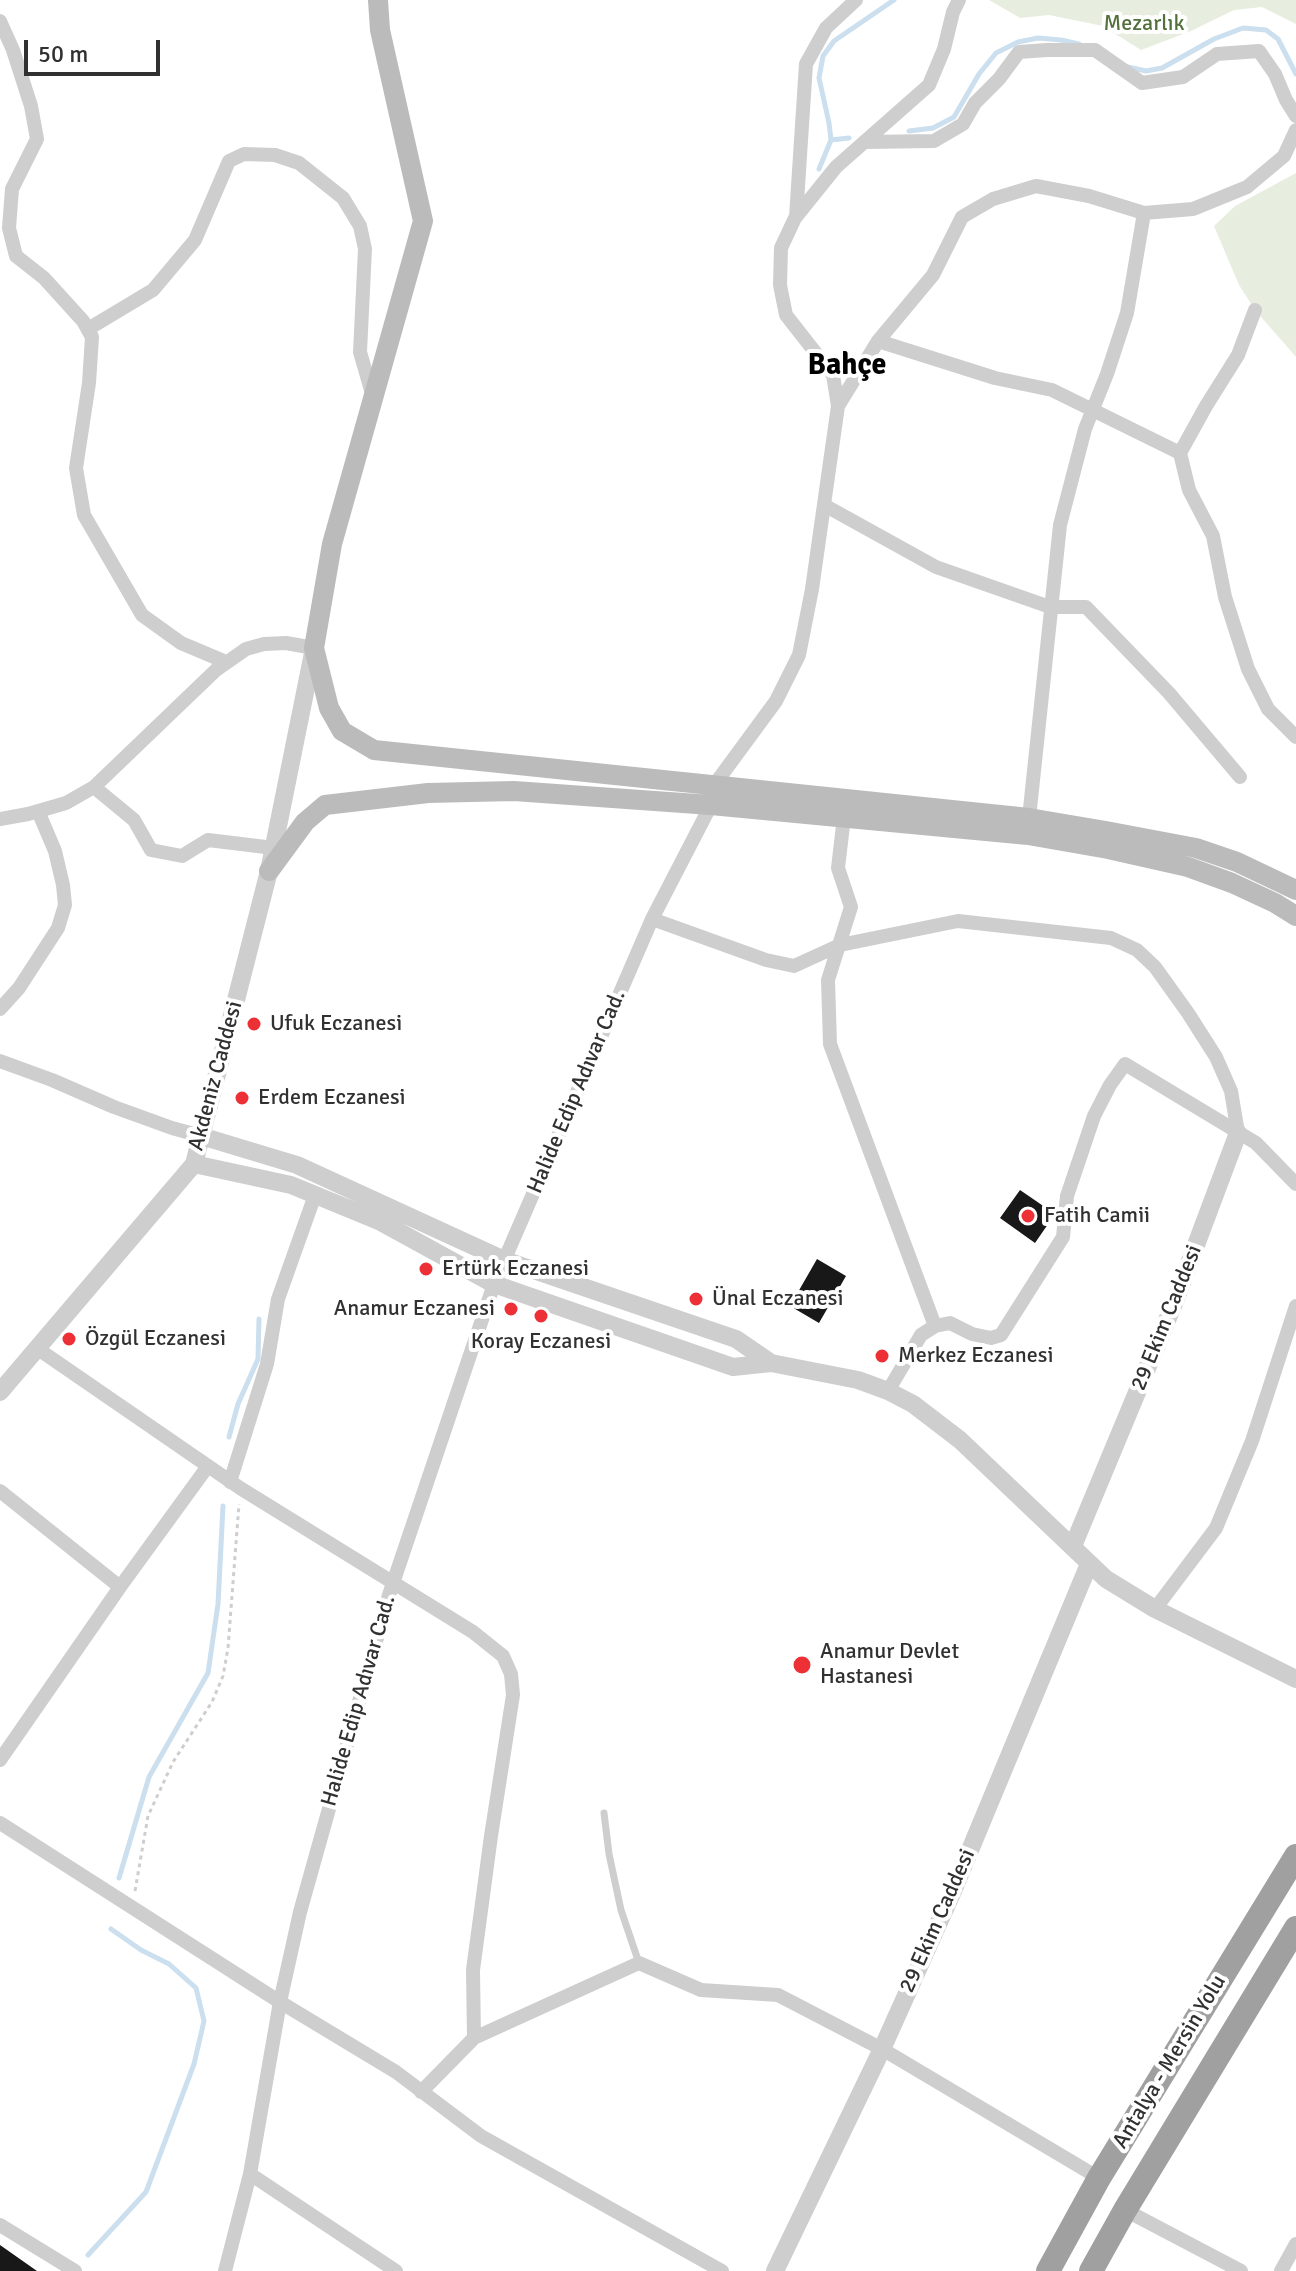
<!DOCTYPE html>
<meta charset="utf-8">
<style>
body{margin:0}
#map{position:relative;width:1296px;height:2271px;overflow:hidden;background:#fff;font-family:Signika,sans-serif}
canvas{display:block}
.scale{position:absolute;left:24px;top:40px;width:136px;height:36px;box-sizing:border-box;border:4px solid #313131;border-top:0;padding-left:10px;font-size:24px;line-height:28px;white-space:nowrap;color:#313131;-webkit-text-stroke:6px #fff;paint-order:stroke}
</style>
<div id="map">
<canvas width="1296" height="2271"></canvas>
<div class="scale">50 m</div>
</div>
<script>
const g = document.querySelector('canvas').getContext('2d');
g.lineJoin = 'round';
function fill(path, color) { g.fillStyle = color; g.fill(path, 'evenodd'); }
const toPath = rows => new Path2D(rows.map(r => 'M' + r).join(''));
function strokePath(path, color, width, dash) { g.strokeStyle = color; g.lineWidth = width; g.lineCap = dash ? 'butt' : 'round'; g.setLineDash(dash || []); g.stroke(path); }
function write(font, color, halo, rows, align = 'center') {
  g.font = font + ' Signika,sans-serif'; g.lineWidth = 8; g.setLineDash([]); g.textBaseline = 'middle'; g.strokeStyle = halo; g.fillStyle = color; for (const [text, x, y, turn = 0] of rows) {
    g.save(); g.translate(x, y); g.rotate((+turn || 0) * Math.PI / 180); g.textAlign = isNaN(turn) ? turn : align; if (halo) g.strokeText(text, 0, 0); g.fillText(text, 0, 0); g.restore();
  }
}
fill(toPath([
 [989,0,1296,0,1296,24,1262,7,1234,10,1191,31,1141,50,1103,26,1049,15,1020,18],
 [1296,173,1296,357,1255,310,1239,285,1214,226,1235,206]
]), '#e7eedf');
strokePath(toPath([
 [1128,67,1146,71,1162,68,1214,39,1243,28,1266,30,1278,39,1296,74],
 [909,131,933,128,954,117,979,74,996,53,1018,42,1038,38,1061,40,1079,44],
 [831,140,849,138],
 [819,169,831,140,829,123,819,78,823,56,834,41,894,0],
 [229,1437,238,1404,258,1359,259,1319],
 [119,1878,149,1777,208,1673,218,1604,223,1506],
 [88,2255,146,2192,194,2064,204,2021,196,1988,169,1964,141,1950,111,1929]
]), '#cbdfee', 5);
fill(toPath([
 [1020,1190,1055,1214,1035,1243,1000,1218],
 [817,1259,846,1276,819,1323,790,1306],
 [0,2245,37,2271,0,2271]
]), '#181818');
strokePath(toPath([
 [135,1891,148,1816,173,1762,212,1702,223,1676,228,1648,239,1504]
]), '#cecece', 3, [4, 4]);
strokePath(toPath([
 [604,1813,609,1854,621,1910,639,1963]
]), '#cecece', 7);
strokePath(toPath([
 [0,21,13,50,31,106,37,139,12,189,9,228,16,256,44,278,83,321,92,337,89,383,76,468,84,515,142,615,181,643,226,662],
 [866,142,934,141,963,124,975,103,999,79,1019,52,1047,50,1095,50,1142,83,1183,77,1217,54,1259,51,1275,74,1286,100,1296,116],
 [796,217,806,64,826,28,856,0],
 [1255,310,1238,355,1206,406,1180,453,1189,490,1213,536,1225,597,1248,669,1268,709,1296,737],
 [88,329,153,290,195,240,229,161,244,154,275,155,299,163,343,198,360,226,365,249,360,352,373,397],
 [878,341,995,378,1052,390,1180,453],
 [838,406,878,341,933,275,962,217,993,199,1036,186,1089,196,1144,213,1193,209,1247,187,1284,156,1296,130],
 [824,505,936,567,1050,607,1086,607,1169,693,1240,777],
 [94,787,134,820,151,850,182,856,208,840,274,848],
 [844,817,838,868,851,907,828,980,830,1044,935,1326],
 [1029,818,1060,525,1085,429,1107,374,1127,313,1144,213],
 [0,819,28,814,66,803,94,787,216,670,246,649,264,644,286,643,314,648],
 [652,919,766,960,794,966,840,945,958,921,1111,938,1137,950,1155,967,1188,1013,1216,1057,1231,1091,1238,1133],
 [0,1009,19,988,58,928,65,905,63,885,55,851,38,811],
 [0,1061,52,1080,114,1107,172,1128,201,1136],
 [38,1349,240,1488,473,1632,503,1656,511,1674,513,1695,491,1836,473,1970,474,2038,421,2092],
 [888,1391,921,1335,935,1326,950,1323,972,1334,991,1338,1001,1335,1063,1237,1067,1196,1094,1116,1110,1085,1125,1064,1256,1143,1296,1184],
 [230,1482,267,1364,278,1299,315,1195],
 [0,1491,120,1587],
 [1155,1609,1216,1528,1252,1441,1296,1306],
 [0,1760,120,1587,208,1466],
 [0,1823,280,2002,396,2072,481,2136,722,2271],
 [474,2038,639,1963,701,1990,778,1995,882,2049,1099,2178],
 [250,2174,396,2271],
 [1125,2210,1241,2271],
 [0,2225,75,2271],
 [225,2271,250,2174,280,2002,300,1912,389,1595,494,1284,652,919,711,805,715,784,776,701,799,655,812,589,838,406,833,375,786,315,780,285,781,248,795,218,836,167,929,85,944,49,953,12,959,0],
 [1281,2271,1296,2244]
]), '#cecece', 14);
strokePath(toPath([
 [201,1136,297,1165,504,1260,736,1339,771,1363],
 [194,1164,291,1185,381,1222,494,1284,733,1367,771,1363,858,1380,888,1391,913,1404,960,1440,1106,1579,1155,1609,1296,1679],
 [0,1392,194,1164,269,871,314,648],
 [1073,1546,1175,1301,1238,1133],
 [775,2271,882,2049,953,1891,1089,1564]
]), '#cecece', 18);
strokePath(toPath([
 [378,0,380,30,423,221,332,544,314,648,329,708,342,731,374,750,1029,818,1106,831,1196,848,1237,862,1296,890],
 [269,871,305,822,325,805,428,793,514,791,711,805,1028,835,1108,849,1188,867,1232,883,1275,903,1296,916]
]), '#bbb', 20);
strokePath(toPath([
 [1048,2271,1099,2178,1296,1856],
 [1091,2271,1125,2210,1296,1928]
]), '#a0a0a0', 24);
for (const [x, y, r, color] of [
 [254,1024,8,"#ec3036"],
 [242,1098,8,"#ec3036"],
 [1028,1216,8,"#ec3036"],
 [426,1269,8,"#ec3036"],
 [696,1299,8,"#ec3036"],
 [511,1309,8,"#ec3036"],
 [541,1316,8,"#ec3036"],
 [69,1339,8,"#ec3036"],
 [882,1356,8,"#ec3036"],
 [802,1665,10,"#ec3036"]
]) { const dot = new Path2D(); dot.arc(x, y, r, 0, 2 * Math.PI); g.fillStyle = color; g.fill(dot); strokePath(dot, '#fff', 3); }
write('22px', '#52703c', '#fff', [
 ["Mezarlık",1144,24]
]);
write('22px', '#313131', '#fff', [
 ["Ufuk Eczanesi",270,1024],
 ["Erdem Eczanesi",258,1098],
 ["Fatih Camii",1044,1216],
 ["Ertürk Eczanesi",442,1269],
 ["Ünal Eczanesi",712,1299],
 ["Anamur Eczanesi",495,1309,"right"],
 ["Özgül Eczanesi",85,1339],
 ["Koray Eczanesi",541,1342,"center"],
 ["Merkez Eczanesi",898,1356],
 ["Anamur Devlet",820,1652],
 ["Hastanesi",820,1677]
], 'left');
write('22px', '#313131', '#fff', [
 ["Akdeniz Caddesi",216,1076,-75],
 ["Halide Edip Adıvar Cad.",577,1092,-67],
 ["29 Ekim Caddesi",1167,1318,-68],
 ["Halide Edip Adıvar Cad.",359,1701,-74],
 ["29 Ekim Caddesi",938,1921,-66],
 ["Antalya - Mersin Yolu",1170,2062,-59]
]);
write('bold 30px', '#000', '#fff', [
 ["Bahçe",847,366]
]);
</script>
